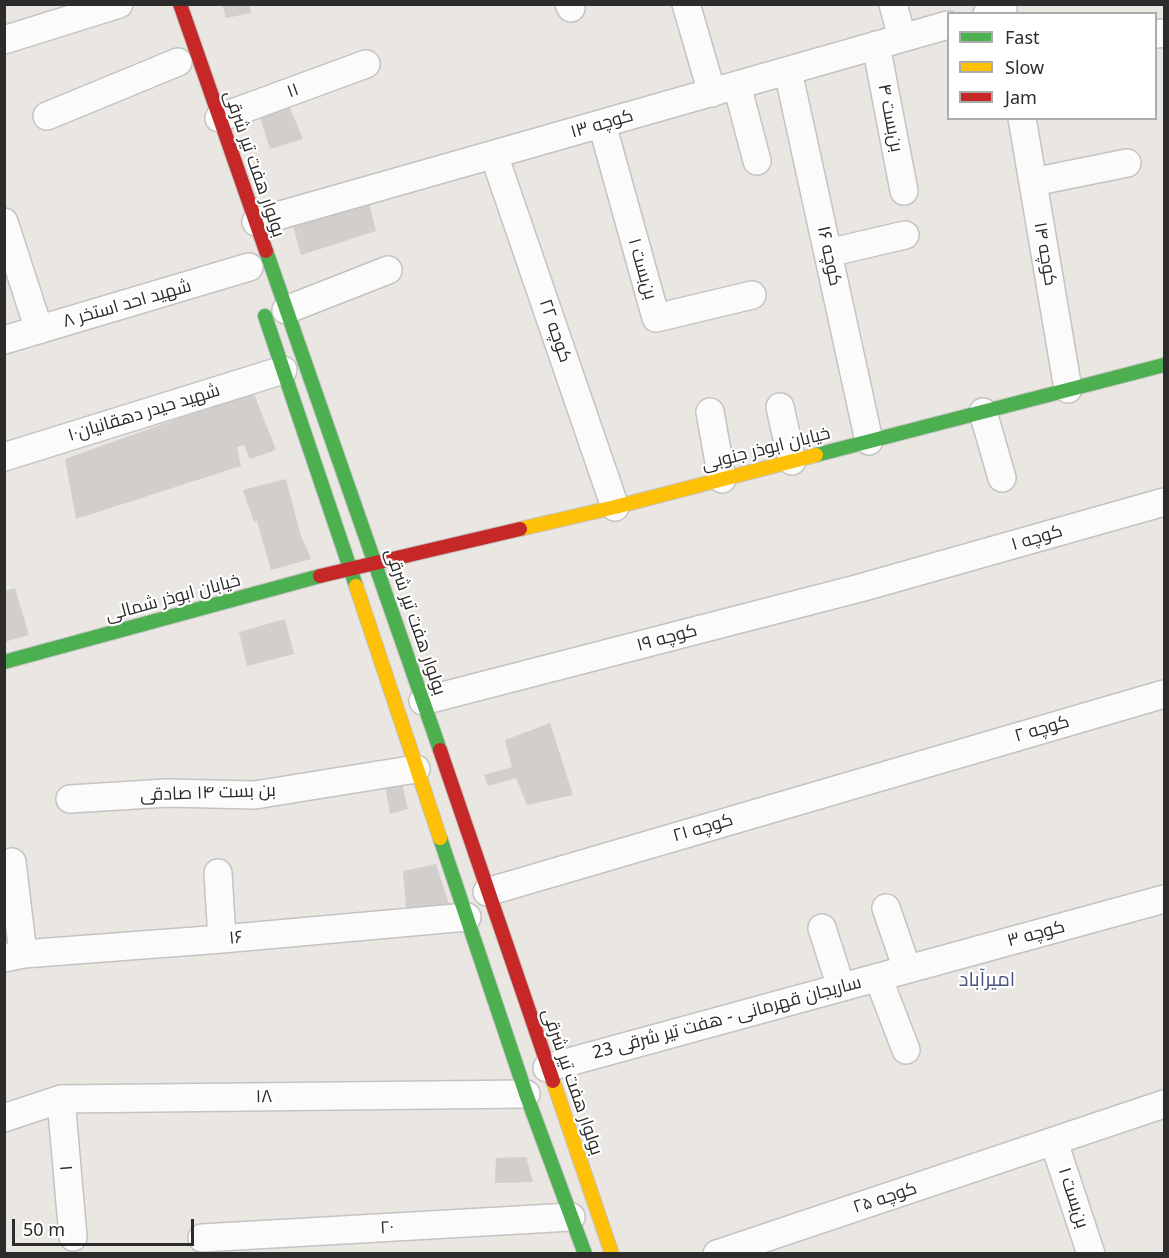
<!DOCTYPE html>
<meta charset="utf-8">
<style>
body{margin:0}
#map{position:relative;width:1169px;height:1258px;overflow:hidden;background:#eae6e2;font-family:"Noto Sans",sans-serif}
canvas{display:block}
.frame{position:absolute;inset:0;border:6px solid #2c2c2c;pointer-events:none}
.legend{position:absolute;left:947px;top:12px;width:210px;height:108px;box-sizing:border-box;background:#fff;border:2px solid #ababab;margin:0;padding:8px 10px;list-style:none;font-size:18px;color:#2c2c2c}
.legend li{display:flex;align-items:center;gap:12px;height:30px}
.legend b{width:30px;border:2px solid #ababab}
.scale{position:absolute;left:12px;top:1219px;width:182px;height:27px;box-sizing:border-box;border:3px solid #2c2c2c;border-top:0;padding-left:8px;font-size:18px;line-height:21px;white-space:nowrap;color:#2c2c2c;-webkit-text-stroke:4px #fff;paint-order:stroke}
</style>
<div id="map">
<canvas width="1169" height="1258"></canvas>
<div class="frame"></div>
<ul class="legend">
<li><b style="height:8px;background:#4caf50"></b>Fast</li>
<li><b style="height:8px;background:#ffc107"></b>Slow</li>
<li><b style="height:8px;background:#c62828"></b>Jam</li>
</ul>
<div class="scale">50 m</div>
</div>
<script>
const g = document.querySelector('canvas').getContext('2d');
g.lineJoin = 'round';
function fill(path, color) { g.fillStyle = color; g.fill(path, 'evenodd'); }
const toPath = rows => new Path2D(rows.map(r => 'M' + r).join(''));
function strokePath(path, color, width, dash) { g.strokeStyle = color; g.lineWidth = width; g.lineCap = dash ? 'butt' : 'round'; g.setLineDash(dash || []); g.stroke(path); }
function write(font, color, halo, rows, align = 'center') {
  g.font = font + ' "Noto Sans",Cairo,sans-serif'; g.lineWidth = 4.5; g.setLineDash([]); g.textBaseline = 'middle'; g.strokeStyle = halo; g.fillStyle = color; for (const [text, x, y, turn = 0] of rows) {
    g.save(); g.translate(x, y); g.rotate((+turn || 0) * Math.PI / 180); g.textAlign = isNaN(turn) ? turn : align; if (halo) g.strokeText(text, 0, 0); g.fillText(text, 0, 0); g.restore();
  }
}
fill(toPath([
 [222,4,249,4,251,13,226,18],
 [287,101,303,139,270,149,258,111],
 [367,195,376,231,301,255,291,219],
 [254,394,276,450,250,459,244,445,237,447,241,466,76,519,65,459,224,402],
 [286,479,300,533,311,559,271,570,257,521,254,522,243,490],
 [15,588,29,635,4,642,4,591],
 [285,619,294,654,247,666,239,632],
 [550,723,573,795,527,805,516,778,488,786,484,775,512,767,505,740],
 [402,784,408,809,390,814,385,786],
 [436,864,452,913,407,917,403,871],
 [526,1157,533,1182,495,1183,496,1158]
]), '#d1cecb');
const street = toPath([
 [569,4,571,8],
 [686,4,712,93],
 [893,4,902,38],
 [987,14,1003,9],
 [1156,34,1164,33],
 [4,40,119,4],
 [876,45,904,191],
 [788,71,869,441],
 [737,85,757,161],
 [47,116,178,62],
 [219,118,366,64],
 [1022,118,1068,389],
 [602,124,656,318,752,295],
 [494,155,615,507],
 [1033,182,1127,163],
 [4,222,39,330],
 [256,222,948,25],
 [828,253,905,235],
 [286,310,388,270],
 [4,340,249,267],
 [780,407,792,461],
 [710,412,722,479],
 [983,412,1002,478],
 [4,457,283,370],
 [423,701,860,588,1164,502],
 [70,799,167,793,255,795,416,769],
 [12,862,23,954],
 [218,873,222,939],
 [487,892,1164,694],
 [886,908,907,969],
 [822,928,841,987],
 [4,958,23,954,222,939,467,917],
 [878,977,906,1050],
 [547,1068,1164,899],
 [61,1099,73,1237],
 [4,1118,61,1099,526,1094],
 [1054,1142,1091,1254],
 [202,1238,571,1217],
 [717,1254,1164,1104]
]);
const fast = toPath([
 [266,251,440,750],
 [265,316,356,586],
 [816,455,1164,365],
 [4,662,320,576],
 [440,838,526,1094,585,1254]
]);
const slow = toPath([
 [520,529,615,507,816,455],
 [356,586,440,838],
 [553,1081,612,1254]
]);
const jam = toPath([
 [180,4,266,251],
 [320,576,520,529],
 [440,750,553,1081]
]);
strokePath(street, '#c4c3c3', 30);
strokePath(fast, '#c4c3c3', 16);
strokePath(slow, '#c4c3c3', 16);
strokePath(jam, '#c4c3c3', 16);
strokePath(street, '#fcfbfb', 27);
strokePath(fast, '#4caf50', 14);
strokePath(slow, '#ffc107', 14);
strokePath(jam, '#c62828', 14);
write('18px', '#2c2c2c', '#fff', [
 ["۱۱",293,91,-20],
 ["بن‌بست ۴",890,118,79],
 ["کوچه ۱۳",602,124,-16],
 ["بولوار هفت تیر شرقی",254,164,71],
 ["کوچه ۱۴",1045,254,80],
 ["کوچه ۱۶",829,256,78],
 ["بن‌بست ۱",642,269,74],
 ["شهید احد استخر ۸",127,304,-16],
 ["کوچه ۲۲",555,331,71],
 ["شهید حیدر دهقانیان۱۰",144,413,-17],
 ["خیابان ابوذر جنوبی",766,449,-14],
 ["کوچه ۱",1037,538,-16],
 ["خیابان ابوذر شمالی",173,598,-15],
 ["بولوار هفت تیر شرقی",415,622,71],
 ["کوچه ۱۹",667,638,-15],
 ["کوچه ۲",1042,729,-16],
 ["بن بست ۱۴ صادقی",208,793,-2],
 ["کوچه ۲۱",703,828,-16],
 ["کوچه ۳",1036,934,-15],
 ["۱۶",236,938,-5],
 ["ساریجان قهرمانی - هفت تیر شرقی 23",727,1018,-15],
 ["بولوار هفت تیر شرقی",572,1082,71],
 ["۱۸",264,1097,-1],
 ["۱",67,1168,-95],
 ["کوچه ۲۵",885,1198,-18],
 ["بن‌بست ۱",1073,1198,72],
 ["۲۰",387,1228,-3]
]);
write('20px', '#4a557f', '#fff', [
 ["امیرآباد",987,980]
]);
</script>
